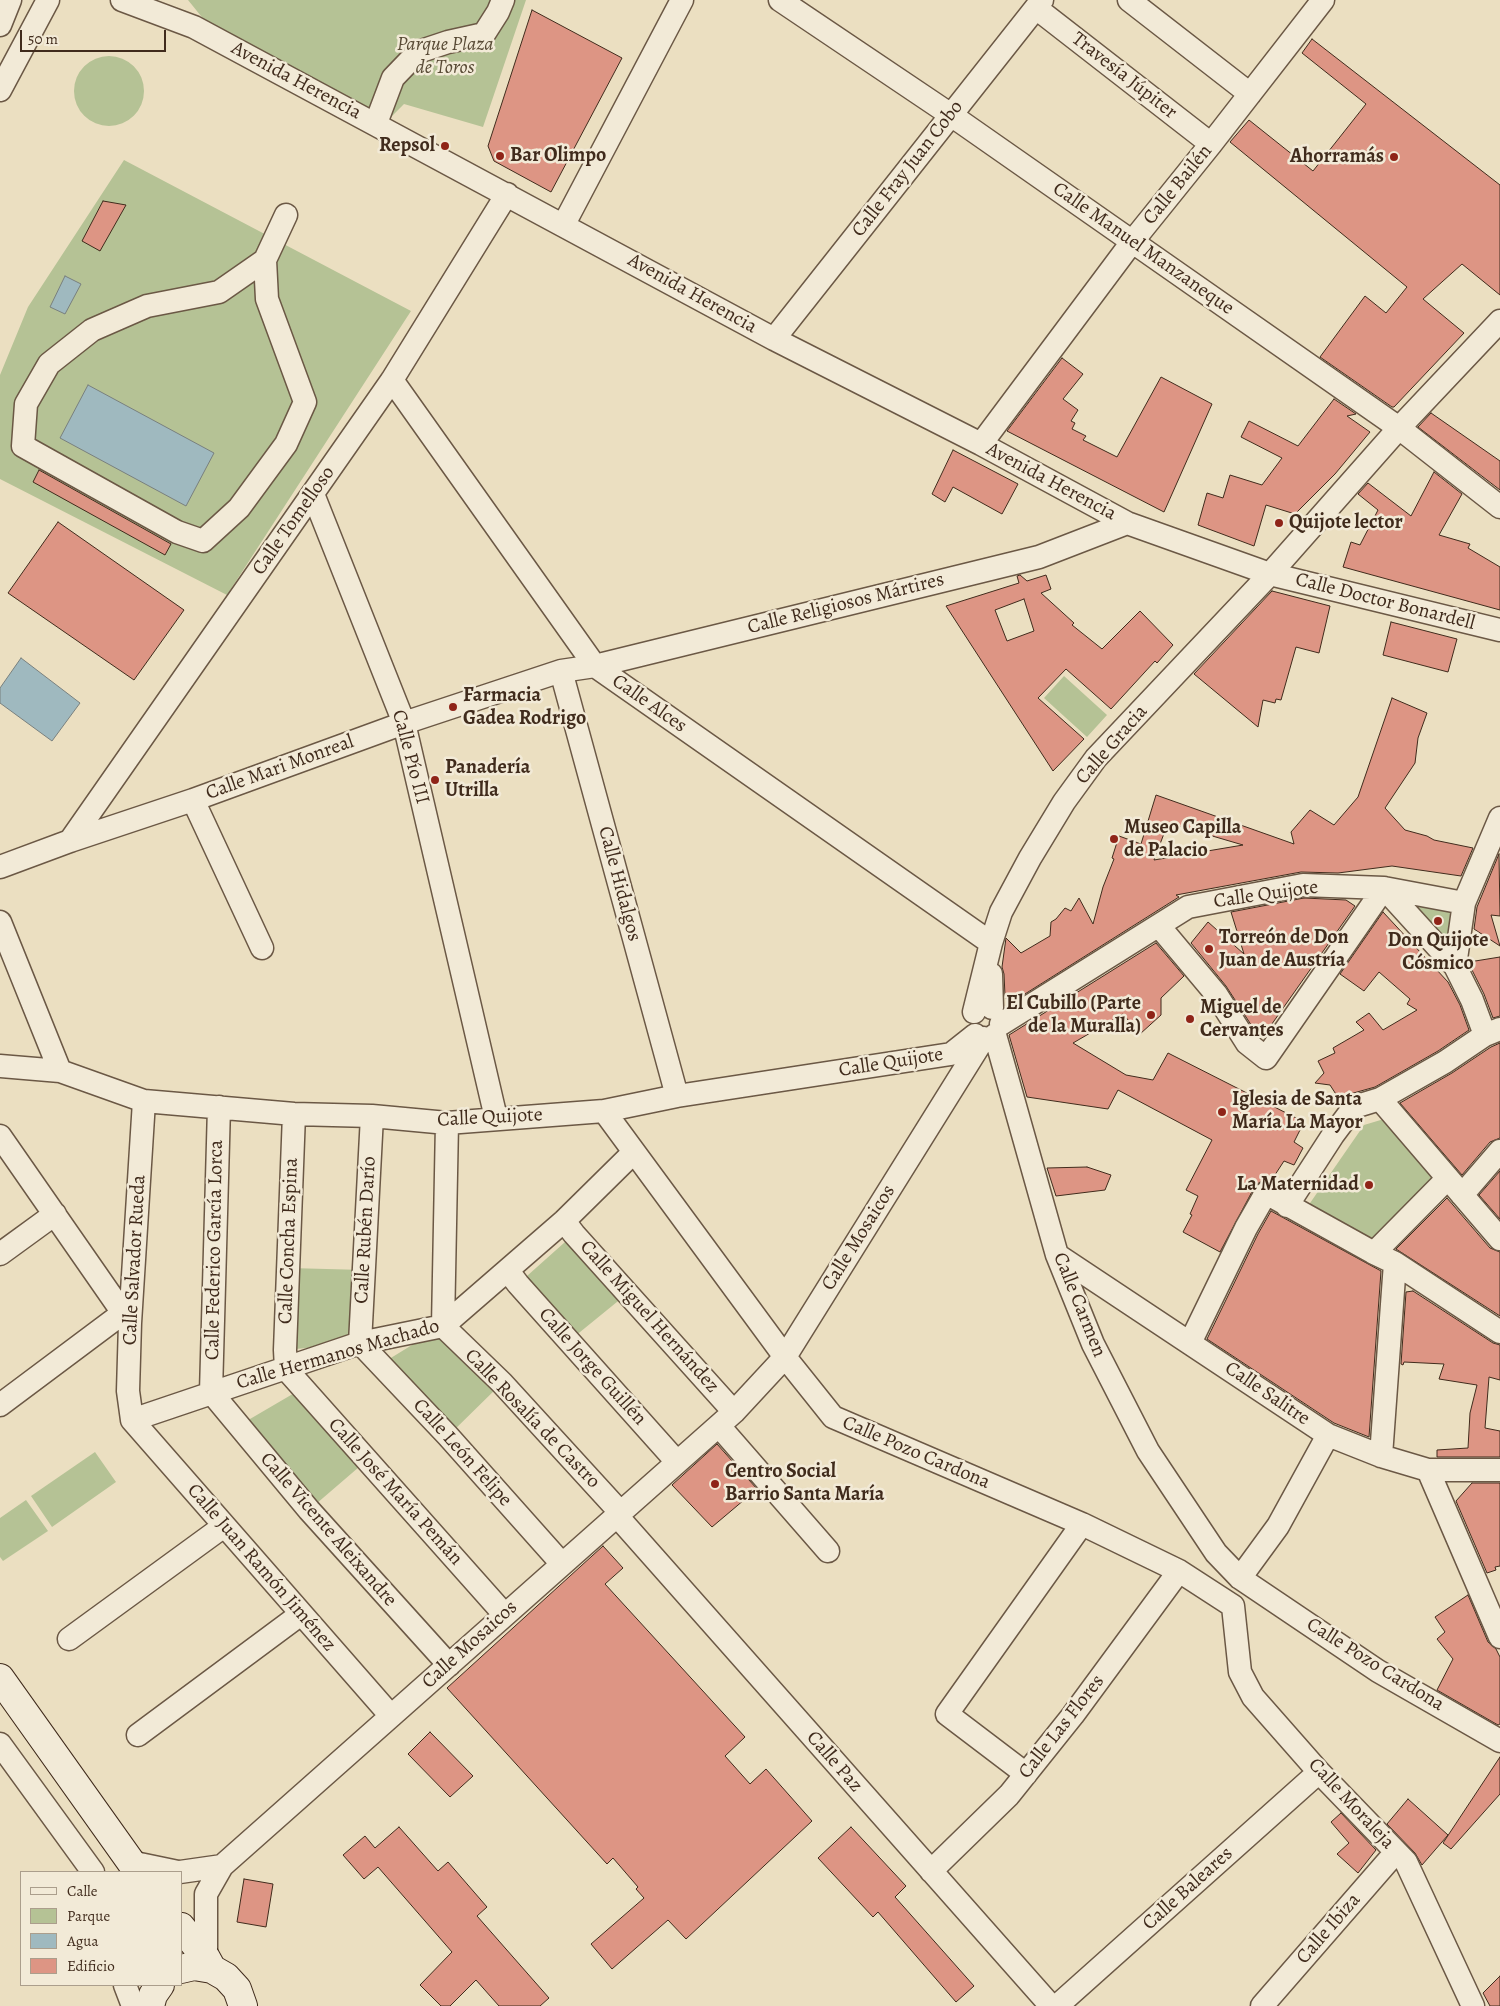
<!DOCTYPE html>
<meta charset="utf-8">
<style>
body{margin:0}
#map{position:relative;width:1500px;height:2006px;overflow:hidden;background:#ebdfc1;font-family:Alegreya,serif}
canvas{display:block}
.legend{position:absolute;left:20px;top:1871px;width:162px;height:115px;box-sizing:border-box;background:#f2ead7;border:1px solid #ab9e8c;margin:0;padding:6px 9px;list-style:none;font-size:15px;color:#402b1c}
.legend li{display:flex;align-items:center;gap:10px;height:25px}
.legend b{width:25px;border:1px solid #ab9e8c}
.scale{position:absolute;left:20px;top:30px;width:146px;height:22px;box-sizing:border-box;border:2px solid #402b1c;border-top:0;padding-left:6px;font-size:15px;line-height:18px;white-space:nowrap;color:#402b1c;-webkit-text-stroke:4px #f2ead7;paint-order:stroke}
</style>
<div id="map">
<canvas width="1500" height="2006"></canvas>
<ul class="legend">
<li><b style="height:6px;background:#f2ead7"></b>Calle</li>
<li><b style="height:14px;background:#b5c295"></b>Parque</li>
<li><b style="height:14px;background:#9fb9bf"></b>Agua</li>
<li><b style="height:14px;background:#dd9584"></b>Edificio</li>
</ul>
<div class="scale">50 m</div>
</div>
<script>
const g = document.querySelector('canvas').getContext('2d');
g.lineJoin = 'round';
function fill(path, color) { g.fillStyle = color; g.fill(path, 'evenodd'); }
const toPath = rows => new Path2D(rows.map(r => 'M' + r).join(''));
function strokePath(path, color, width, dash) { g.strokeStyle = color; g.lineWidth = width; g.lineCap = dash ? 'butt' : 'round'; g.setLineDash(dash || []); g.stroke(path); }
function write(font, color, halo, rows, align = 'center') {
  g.font = font + ' Alegreya,serif'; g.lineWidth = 5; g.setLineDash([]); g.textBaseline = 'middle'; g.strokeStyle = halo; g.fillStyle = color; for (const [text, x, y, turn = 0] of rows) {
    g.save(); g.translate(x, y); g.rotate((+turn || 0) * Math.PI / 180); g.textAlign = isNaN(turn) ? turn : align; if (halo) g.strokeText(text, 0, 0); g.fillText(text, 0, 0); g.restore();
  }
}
fill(toPath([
 [188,0,526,0,483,127,404,104,389,119,205,21],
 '74 91a35 35 0 1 1 70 0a35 35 0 1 1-70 0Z',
 [124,160,411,311,227,595,0,479,0,375,28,307],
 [1064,676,1107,715,1087,737,1044,698],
 [1384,888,1464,903,1455,966],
 [1384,1119,1435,1175,1371,1241,1308,1206,1364,1125],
 [574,1234,628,1293,569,1341,518,1284],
 [289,1268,364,1270,360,1343,285,1350],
 [443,1326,502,1383,448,1436,381,1364],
 [303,1388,366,1461,309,1510,238,1426],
 [95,1452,116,1482,52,1527,31,1496],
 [26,1500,48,1531,3,1561,0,1557,0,1518]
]), '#b5c295');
const water = toPath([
 [65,276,81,284,65,314,50,307,65,276],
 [88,385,214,453,186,506,60,438,88,385],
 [21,658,80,703,52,741,0,703,0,688,21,658]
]);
fill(water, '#9fb9bf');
strokePath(water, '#79807e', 1);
const building = toPath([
 [532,10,622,58,551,192,494,161,488,146,532,10],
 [1312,39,1500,185,1500,295,1462,264,1423,299,1464,333,1394,407,1392,407,1320,357,1365,296,1386,313,1407,287,1230,142,1249,120,1313,171,1366,104,1302,53,1312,39],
 [103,201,126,205,100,251,82,241,103,201],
 [1062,358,1083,374,1063,399,1078,410,1071,421,1075,423,1072,429,1086,436,1083,440,1117,457,1161,377,1212,404,1164,512,1007,431,1062,358],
 [1334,399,1356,414,1347,416,1370,432,1335,474,1295,514,1266,505,1254,546,1198,525,1207,493,1223,498,1230,475,1262,485,1282,458,1241,437,1249,421,1298,446,1334,399],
 [1431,413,1500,461,1500,490,1418,427,1431,413],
 [953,450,1018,484,1002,514,953,487,945,502,932,494,953,450],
 [39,470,171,544,165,555,33,482,39,470],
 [1434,472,1462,494,1439,535,1470,544,1468,548,1500,567,1500,610,1343,567,1351,542,1360,545,1378,510,1358,494,1368,483,1411,516,1434,472],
 [58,522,184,610,134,680,8,593,58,522],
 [1020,575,1027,581,1046,575,1051,589,1041,593,1074,623,1072,625,1102,649,1140,611,1173,645,1157,663,1155,661,1111,709,1066,669,1038,698,1084,739,1053,771,946,606,1019,583,1017,576,1020,575],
 [1024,599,1034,631,1007,641,995,610,1024,599],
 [1272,591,1330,606,1319,653,1296,647,1281,700,1276,699,1275,703,1263,700,1258,727,1194,674,1272,591],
 [1391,622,1457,639,1448,672,1383,655,1391,622],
 [1392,698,1427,713,1418,738,1415,763,1385,808,1405,830,1427,836,1434,840,1473,848,1461,876,1392,866,1338,873,1301,872,1176,895,1179,897,1009,1004,1005,996,1004,974,1002,967,1006,938,1021,953,1050,936,1051,922,1056,919,1065,908,1071,911,1079,898,1093,924,1103,887,1114,859,1112,858,1119,836,1141,844,1156,795,1294,844,1291,832,1310,810,1334,825,1358,797,1392,698],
 [1168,823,1243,845,1154,860,1168,823],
 [1499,854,1500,916,1491,915,1500,946,1474,929,1477,907,1499,854],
 [1304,898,1346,900,1355,906,1262,1038,1257,1034,1226,986,1191,943,1208,922,1244,954,1231,912,1304,898],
 [1383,912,1448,982,1460,1005,1469,1030,1438,1051,1375,1087,1350,1094,1341,1102,1330,1085,1315,1083,1324,1073,1318,1061,1335,1053,1333,1048,1364,1030,1356,1022,1369,1013,1383,1030,1417,1010,1407,1004,1410,999,1379,972,1364,991,1340,974,1383,912],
 [1156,943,1184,976,1161,998,1161,1015,1140,1034,1123,1014,1073,1043,1126,1075,1153,1080,1168,1053,1304,1122,1294,1142,1303,1148,1294,1165,1284,1161,1271,1181,1260,1182,1255,1186,1220,1252,1183,1232,1192,1215,1190,1214,1198,1196,1186,1190,1212,1140,1118,1090,1108,1109,1027,1097,1009,1035,1156,943],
 [1500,957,1500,1016,1493,1018,1484,994,1469,964,1469,962,1500,957],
 [1500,1043,1500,1138,1490,1142,1462,1175,1400,1103,1452,1073,1491,1047,1500,1043],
 [1087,1167,1111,1175,1105,1190,1056,1196,1047,1168,1087,1167],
 [1500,1171,1500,1219,1479,1195,1500,1171],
 [1447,1198,1490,1248,1500,1252,1500,1316,1396,1249,1447,1198],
 [1271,1211,1381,1271,1369,1437,1334,1423,1207,1339,1258,1234,1271,1211],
 [1413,1291,1493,1343,1500,1345,1500,1380,1489,1377,1485,1428,1500,1431,1500,1457,1437,1457,1437,1450,1468,1448,1470,1413,1477,1385,1439,1379,1444,1364,1404,1362,1403,1365,1401,1364,1406,1292,1413,1291],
 [717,1444,757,1489,712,1527,672,1485,717,1444],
 [1472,1483,1500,1483,1500,1566,1495,1567,1496,1570,1487,1573,1456,1501,1472,1483],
 [603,1546,623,1568,605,1584,745,1737,725,1756,750,1784,766,1769,812,1821,686,1939,668,1920,612,1969,591,1944,644,1898,636,1889,638,1887,613,1858,607,1864,447,1688,603,1546],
 [1468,1595,1488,1642,1496,1649,1500,1657,1500,1724,1498,1725,1437,1690,1453,1659,1437,1639,1445,1632,1435,1617,1468,1595],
 [430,1732,473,1776,450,1797,408,1754,430,1732],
 [1500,1757,1500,1794,1451,1849,1443,1843,1500,1757],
 [1408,1799,1448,1835,1422,1865,1415,1853,1387,1824,1408,1799],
 [1341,1813,1376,1850,1358,1873,1337,1854,1349,1843,1331,1822,1341,1813],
 [399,1827,438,1871,448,1862,487,1907,477,1916,549,1998,540,2006,499,2006,476,1980,450,2006,441,2006,420,1985,452,1952,378,1867,364,1879,343,1855,365,1836,375,1848,399,1827],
 [851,1827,906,1886,895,1897,974,1986,956,2002,878,1912,873,1917,818,1858,851,1827],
 [244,1879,273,1884,266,1927,237,1922,244,1879],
 [1500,1976,1500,2006,1490,2006,1483,1993,1500,1976]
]);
fill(building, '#dd9584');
strokePath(building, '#402b1c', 1);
const street = toPath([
 [122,0,194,27,774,339,981,444,1127,523,1270,574,1500,630],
 [780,0,951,115,1399,428,1500,507],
 [1129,0,1250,94],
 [1036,8,1211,144],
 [0,25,10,0],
 [0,90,48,0],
 [376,123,393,78,418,52,448,42,484,34,498,12,503,0],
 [564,224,682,0],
 [265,260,267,299,305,402,286,444,239,508,203,541,177,532,23,446,26,404,49,364,92,330,147,306,219,292,265,260,286,215],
 [774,339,1042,0],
 [392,380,595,666,991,943],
 [981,444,1132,242,1211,144,1323,0],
 [313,494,404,723,496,1118],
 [561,671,677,1096],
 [193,800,262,948],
 [70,841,392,380,507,194],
 [0,867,70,841,193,800,404,723,561,671,595,666,1039,557,1127,523],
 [1384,888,1455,966,1472,1000,1485,1035],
 [0,922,60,1071],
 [1159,926,1216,994,1247,1043,1266,1058,1384,888],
 [1455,966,1464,903,1500,818],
 [991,974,992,1008],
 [974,1012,991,943,1001,912,1030,858,1064,802,1096,758,1270,574,1399,428,1500,321],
 [1001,1024,1188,907,1303,885,1384,888,1464,903],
 [995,1035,1057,1255,1093,1344,1148,1451,1216,1553,1240,1578,1378,1671,1500,1741],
 [0,1066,60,1071,144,1101,294,1114,372,1116,447,1123,604,1111,677,1096,951,1054,975,1035],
 [1380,1099,1500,1239],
 [219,1107,211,1392,309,1510,449,1665],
 [604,1111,785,1357,833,1417,1082,1524,1179,1571,1233,1606],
 [294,1114,285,1350,286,1369,504,1614],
 [372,1116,360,1343,448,1436,562,1564],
 [447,1123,443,1326,502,1383,620,1512],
 [0,1136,130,1323],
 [1462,1195,1500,1151],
 [1287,1206,1333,1135,1354,1107,1380,1099,1445,1062,1485,1035,1500,1029],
 [564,1221,574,1234,734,1412],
 [1374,1253,1395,1263,1381,1456],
 [0,1254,55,1214],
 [1057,1255,1328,1435,1381,1456,1428,1470,1500,1470],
 [1395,1263,1500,1332],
 [508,1271,518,1284,677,1462],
 [1190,1343,1246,1228,1266,1193,1374,1253,1448,1178],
 [0,1405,123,1313],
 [132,1420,360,1343,443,1326,564,1221,634,1152],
 [132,1420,391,1716],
 [132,1420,128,1391,130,1323,144,1101],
 [719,1426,828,1551],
 [1428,1470,1500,1637],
 [618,1517,1051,2006],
 [1240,1578,1278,1526,1328,1435],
 [1233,1606,1240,1672,1253,1697,1319,1772,1406,1862,1473,2006],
 [69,1639,224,1526],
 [138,1735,301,1614],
 [0,1744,93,1872],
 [1026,1774,947,1714,1082,1524],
 [130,1862,178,1872],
 [931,1871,1009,1795,1073,1715,1179,1571],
 [180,1872,222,1866],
 [206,1958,206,1894,222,1866,734,1412,785,1357,984,1038],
 [125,1985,133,2006],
 [1057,2006,1319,1772],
 [1262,2006,1396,1852]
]);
const secondary = toPath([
 [0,1678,138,1872],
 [181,1927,206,1958,212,1969],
 [181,1969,194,1966,212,1969,226,1977,237,1989,243,2006],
 [150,2006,153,1995,160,1985]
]);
strokePath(street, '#6b5845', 25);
strokePath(secondary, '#402b1c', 30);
strokePath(street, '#f2ead7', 22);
strokePath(secondary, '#f2ead7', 28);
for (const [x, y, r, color] of [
 [445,146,5,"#8f2418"],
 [500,156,5,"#8f2418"],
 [1394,157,5,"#8f2418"],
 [1279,523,5,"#8f2418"],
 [453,707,5,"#8f2418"],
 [435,780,5,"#8f2418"],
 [1114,839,5,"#8f2418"],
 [1438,921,5,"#8f2418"],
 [1209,949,5,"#8f2418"],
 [1151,1015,5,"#8f2418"],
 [1190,1019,5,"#8f2418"],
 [1222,1112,5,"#8f2418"],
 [1369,1185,5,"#8f2418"],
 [715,1484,5,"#8f2418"]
]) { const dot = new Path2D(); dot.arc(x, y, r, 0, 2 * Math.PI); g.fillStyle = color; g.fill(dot); strokePath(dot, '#f2ead7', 2); }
write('italic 20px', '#574934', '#f2ead7', [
 ["Parque Plaza",445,45],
 ["de Toros",445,68]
]);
write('20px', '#402b1c', '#f2ead7', [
 ["Travesía Júpiter",1124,76,38],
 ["Avenida Herencia",296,81,28],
 ["Calle Fray Juan Cobo",908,169,-52],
 ["Calle Bailén",1178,185,-51],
 ["Calle Manuel Manzaneque",1143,249,35],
 ["Avenida Herencia",692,294,29],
 ["Avenida Herencia",1051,482,28],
 ["Calle Tomelloso",294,521,-55],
 ["Calle Doctor Bonardell",1385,602,14],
 ["Calle Religiosos Mártires",846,604,-14],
 ["Calle Alces",649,704,35],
 ["Calle Gracia",1112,745,-49],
 ["Calle Pío III",410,757,75],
 ["Calle Mari Monreal",280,768,-20],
 ["Calle Hidalgos",619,884,75],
 ["Calle Quijote",1266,895,-8],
 ["Calle Quijote",891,1063,-9],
 ["Calle Quijote",490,1118,-3],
 ["Calle Rubén Darío",366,1230,-87],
 ["Calle Mosaicos",859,1238,-58],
 ["Calle Concha Espina",289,1241,-88],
 ["Calle Federico García Lorca",215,1250,-89],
 ["Calle Salvador Rueda",135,1260,-87],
 ["Calle Carmen",1079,1305,68],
 ["Calle Miguel Hernández",649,1317,48],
 ["Calle Hermanos Machado",338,1355,-16],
 ["Calle Jorge Guillén",592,1367,48],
 ["Calle Salitre",1267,1394,34],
 ["Calle Rosalía de Castro",532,1419,46],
 ["Calle León Felipe",462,1453,48],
 ["Calle Pozo Cardona",916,1453,23],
 ["Calle José María Pemán",395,1492,48],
 ["Calle Vicente Aleixandre",328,1530,49],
 ["Calle Juan Ramón Jiménez",261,1568,49],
 ["Calle Mosaicos",470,1645,-42],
 ["Calle Pozo Cardona",1375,1665,32],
 ["Calle Las Flores",1062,1727,-52],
 ["Calle Paz",834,1762,49],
 ["Calle Moraleja",1351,1804,47],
 ["Calle Baleares",1188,1889,-42],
 ["Calle Ibiza",1329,1929,-49]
]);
write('bold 20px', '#402b1c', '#f2ead7', [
 ["Repsol",435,146,"right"],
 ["Bar Olimpo",510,156],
 ["Ahorramás",1384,157,"right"],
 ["Quijote lector",1289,523],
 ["Farmacia",463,696],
 ["Gadea Rodrigo",463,719],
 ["Panadería",445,768],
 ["Utrilla",445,791],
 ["Museo Capilla",1124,828],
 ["de Palacio",1124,851],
 ["Torreón de Don",1219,938],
 ["Juan de Austría",1219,961],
 ["Don Quijote",1438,941,"center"],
 ["Cósmico",1438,964,"center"],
 ["El Cubillo (Parte",1141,1004,"right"],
 ["de la Muralla)",1141,1027,"right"],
 ["Miguel de",1200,1008],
 ["Cervantes",1200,1031],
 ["Iglesia de Santa",1232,1100],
 ["María La Mayor",1232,1123],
 ["La Maternidad",1359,1185,"right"],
 ["Centro Social",725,1472],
 ["Barrio Santa María",725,1495]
], 'left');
</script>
